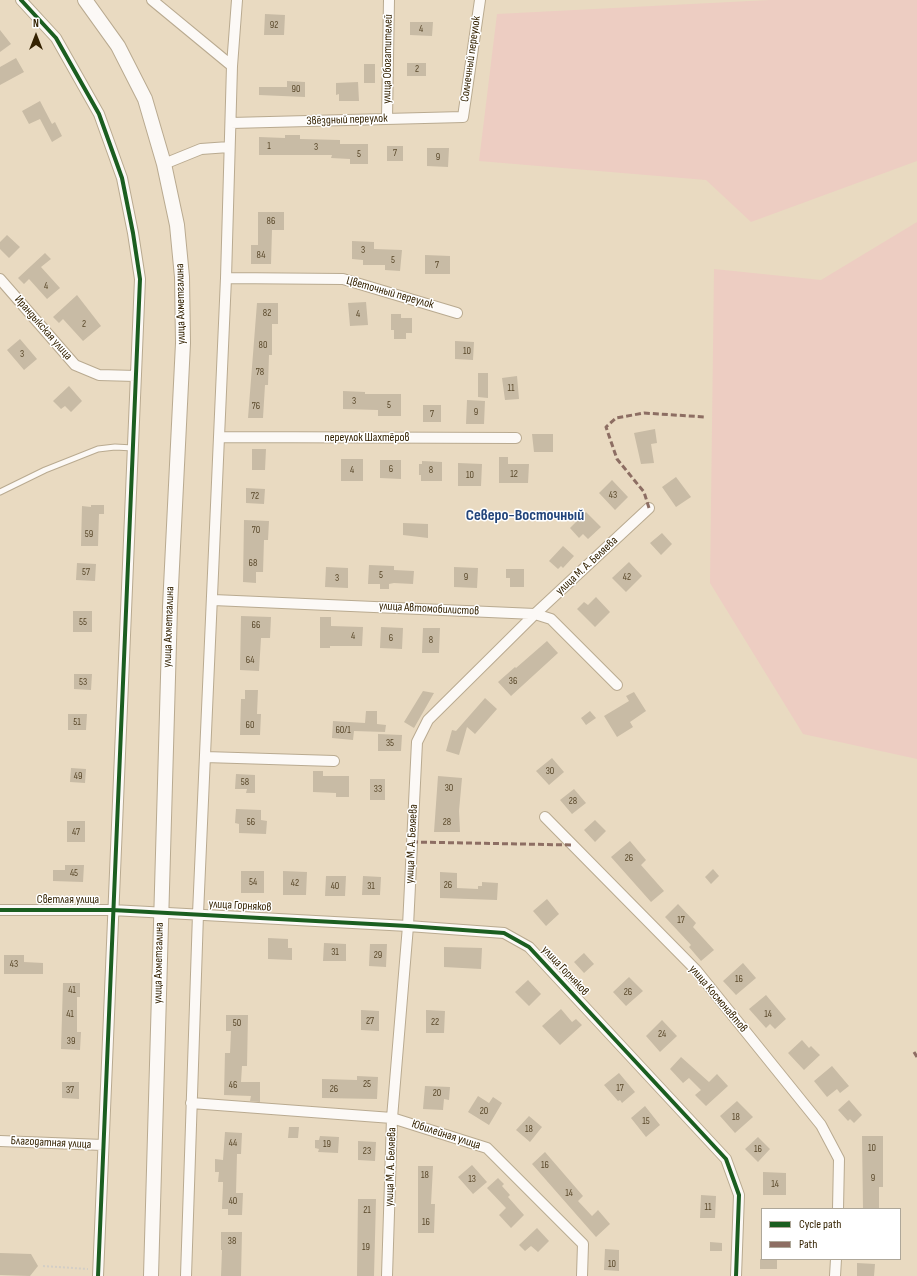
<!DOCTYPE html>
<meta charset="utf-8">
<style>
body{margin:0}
#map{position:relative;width:917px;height:1276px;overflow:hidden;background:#e9dac1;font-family:"Sofia Sans Condensed",sans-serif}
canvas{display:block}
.legend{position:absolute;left:761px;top:1208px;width:140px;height:52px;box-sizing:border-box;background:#fff;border:1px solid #aea799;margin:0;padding:5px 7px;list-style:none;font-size:12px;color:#342201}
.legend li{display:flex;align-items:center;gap:8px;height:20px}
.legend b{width:20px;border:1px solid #aea799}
.north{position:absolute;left:16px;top:16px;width:40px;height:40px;-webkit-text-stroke:3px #fff;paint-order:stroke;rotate:0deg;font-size:11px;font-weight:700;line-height:16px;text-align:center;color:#342201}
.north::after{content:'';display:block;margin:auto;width:14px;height:18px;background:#342201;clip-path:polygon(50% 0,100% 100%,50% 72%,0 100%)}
</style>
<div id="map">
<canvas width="917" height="1276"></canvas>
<ul class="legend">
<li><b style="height:5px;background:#1b5e20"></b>Cycle path</li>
<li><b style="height:5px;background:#8d6e63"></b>Path</li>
</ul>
<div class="north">N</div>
</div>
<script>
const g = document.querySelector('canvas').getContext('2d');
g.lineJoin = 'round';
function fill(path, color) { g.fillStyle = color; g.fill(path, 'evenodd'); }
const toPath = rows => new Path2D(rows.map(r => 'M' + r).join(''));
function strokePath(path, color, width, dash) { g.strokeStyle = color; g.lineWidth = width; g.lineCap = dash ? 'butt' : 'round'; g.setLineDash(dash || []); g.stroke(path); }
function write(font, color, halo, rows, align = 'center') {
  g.font = font + ' "Sofia Sans Condensed",sans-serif'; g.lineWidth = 3; g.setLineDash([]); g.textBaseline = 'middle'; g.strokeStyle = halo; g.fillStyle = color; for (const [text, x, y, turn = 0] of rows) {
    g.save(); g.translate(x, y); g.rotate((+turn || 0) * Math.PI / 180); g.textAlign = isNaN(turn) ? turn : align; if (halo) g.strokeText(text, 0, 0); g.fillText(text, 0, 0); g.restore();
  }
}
fill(toPath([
 [769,0,917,0,917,161,751,222,706,180,479,161,497,14],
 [917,222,917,759,803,734,710,583,714,269,821,280]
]), '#edcdc2');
fill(toPath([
 [265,14,285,15,284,35,264,35],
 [410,22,433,22,432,36,410,35],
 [0,30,11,44,0,52],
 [16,58,24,72,0,85,0,67],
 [407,63,426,63,426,76,407,76],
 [364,64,375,64,375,83,364,83],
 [287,81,305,82,305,97,259,95,259,87,287,87],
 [358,82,359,101,339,101,339,94,336,95,336,83],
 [40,101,52,124,55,122,62,136,52,142,40,119,29,124,22,111],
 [285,135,300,135,300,139,340,140,340,144,368,144,368,164,350,164,350,159,331,158,332,155,259,155,259,137,285,138],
 [387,146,403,146,403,161,387,161],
 [427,148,449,148,448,167,427,166],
 [258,212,284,212,284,230,272,230,271,264,251,264,251,245,258,245],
 [7,235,20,247,9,258,0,249,0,242],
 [352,241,374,242,374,249,402,250,400,271,385,270,385,265,363,265,363,260,352,259],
 [45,253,51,259,41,267,60,288,47,299,29,279,24,284,18,278],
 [425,255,450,256,450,274,425,274],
 [77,295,101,326,83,341,63,319,59,323,53,317],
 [366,302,368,325,350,326,348,303],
 [257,303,278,303,278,324,272,324,272,355,269,355,268,385,265,385,263,418,248,418],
 [391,314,401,314,401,318,412,318,412,333,406,333,406,339,394,339,394,330,391,330],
 [20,339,37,359,24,370,7,350],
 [455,341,474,342,473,360,455,359],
 [478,373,488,373,488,398,478,397],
 [517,376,519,399,505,400,502,378],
 [69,386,82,401,71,412,65,406,61,409,53,401],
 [343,391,365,392,365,394,401,394,401,416,378,416,378,410,343,409],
 [467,400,485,401,484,424,466,424],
 [423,405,441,405,441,422,423,422],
 [655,429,657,443,651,444,654,463,641,464,634,433],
 [532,434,553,434,553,452,534,452],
 [252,449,266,449,265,470,252,470],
 [499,457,508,457,508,464,529,464,528,483,499,483],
 [341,459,363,459,363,481,341,481],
 [380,460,401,460,401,479,380,478],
 [422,461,442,462,442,481,421,481,421,475,419,475,419,464,422,464],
 [458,463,482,464,481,486,458,486],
 [676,477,691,497,676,507,662,487],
 [612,480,628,497,615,510,599,493],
 [246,488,265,489,264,504,246,503],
 [91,505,104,505,104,514,99,514,98,546,81,546,82,506,91,507],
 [586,512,601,527,588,539,583,534,579,538,570,528],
 [244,520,269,521,268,540,264,540,263,572,256,572,256,583,243,582],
 [403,523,428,524,428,538,403,535],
 [662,533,672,544,661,555,650,543],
 [563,546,574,556,563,568,561,566,558,569,549,561],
 [629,562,642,576,626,592,612,578],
 [77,563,96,564,95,581,76,580],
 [369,565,394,566,394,570,414,571,413,584,394,583,389,584,389,589,380,589,380,584,368,584],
 [326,567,348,568,348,588,325,587],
 [454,567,478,568,477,588,454,587],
 [506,569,524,569,524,587,510,587,510,578,506,578],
 [596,597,610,612,595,627,577,609,584,602,588,605],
 [73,611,92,611,92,632,73,632],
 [241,616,271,617,270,638,261,638,259,671,240,670],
 [320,617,331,617,331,626,363,627,362,646,330,646,330,648,320,648],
 [381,627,403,628,402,649,380,648],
 [423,628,440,628,439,653,422,653],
 [547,641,558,653,511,696,498,682,515,667,516,668],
 [74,674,92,674,91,690,74,689],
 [245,690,258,690,257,714,261,714,260,735,240,735,241,699,245,699],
 [423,691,434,693,414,728,404,722],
 [634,692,646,711,630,722,633,727,617,737,604,716,629,701,626,696],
 [485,698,497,709,475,734,467,727,459,755,446,751,452,730,456,731],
 [366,711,377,711,377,724,386,725,385,732,354,731,353,740,332,738,333,721,365,723],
 [590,711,596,718,586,725,581,718],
 [68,714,87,714,86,730,68,730],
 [378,734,402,735,401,751,378,751],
 [552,758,564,772,549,785,536,771],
 [71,768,86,769,85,783,70,782],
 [313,771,323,771,323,776,349,776,349,797,336,797,336,793,313,792],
 [236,774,255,775,255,793,246,793,247,789,235,789],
 [438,776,462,778,459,811,460,832,434,832],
 [370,779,385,779,385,800,370,800],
 [574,789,586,803,572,814,560,800],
 [236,809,261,810,261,820,267,821,266,834,239,833,239,824,235,823],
 [595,820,606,831,595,842,584,830],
 [67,821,85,821,85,842,67,842],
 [630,841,646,860,641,865,664,891,651,902,611,857],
 [65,865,84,865,83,882,53,881,53,870,65,870],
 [713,869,719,876,711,884,705,877],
 [241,871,264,871,264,893,241,893],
 [283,871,307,872,306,895,283,895],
 [440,872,457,873,457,888,478,889,478,886,482,886,482,882,498,883,497,900,440,898],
 [326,876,346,876,345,896,325,896],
 [363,876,381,877,380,895,362,895],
 [547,899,559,914,546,926,533,911],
 [678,904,696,923,693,927,714,950,701,961,689,947,691,945,665,917],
 [268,938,288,939,288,948,292,948,292,960,268,959],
 [324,943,346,944,346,961,323,961],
 [370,944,387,944,386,967,369,966],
 [444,947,482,948,481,969,444,967],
 [584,953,594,964,584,973,574,962],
 [4,955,24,955,24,962,43,963,43,974,4,974],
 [743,963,756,978,736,995,723,981],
 [629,977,643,991,626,1006,613,992],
 [528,980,541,994,529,1006,515,992],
 [63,983,80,983,80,997,77,997,77,1032,81,1032,80,1050,61,1049],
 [766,995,786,1019,775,1029,770,1024,766,1028,749,1009],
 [561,1009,572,1022,576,1019,582,1025,560,1045,542,1026],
 [361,1010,379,1011,379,1031,361,1030],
 [426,1010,445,1011,444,1033,426,1033],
 [226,1015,248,1015,247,1066,242,1066,241,1082,260,1082,260,1102,250,1101,251,1096,224,1095,225,1053,230,1053,231,1031,226,1031],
 [662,1020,677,1036,660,1052,646,1036],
 [802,1040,809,1048,811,1046,820,1055,804,1070,788,1053],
 [681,1057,709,1082,717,1074,728,1086,706,1106,695,1095,701,1090,689,1078,683,1083,670,1069],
 [832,1066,849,1086,840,1093,837,1089,827,1097,814,1081],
 [619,1073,635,1092,622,1103,620,1100,618,1101,604,1085],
 [357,1076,378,1077,377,1099,322,1098,322,1079,357,1080],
 [62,1082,79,1082,79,1099,62,1098],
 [425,1086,450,1087,449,1100,444,1099,443,1110,423,1109],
 [478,1096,489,1103,493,1097,502,1103,489,1125,468,1112],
 [849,1100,862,1115,854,1123,850,1119,848,1121,838,1110],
 [737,1101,753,1117,735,1133,720,1116],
 [645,1106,660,1125,646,1137,631,1118],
 [529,1116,542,1127,530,1142,516,1130],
 [289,1127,299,1127,298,1138,288,1138],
 [225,1132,242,1133,241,1154,237,1154,236,1193,243,1193,242,1215,228,1215,228,1209,222,1209,223,1185,223,1182,218,1182,219,1172,215,1172,215,1159,223,1160],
 [320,1136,339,1137,338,1153,318,1152,319,1149,315,1148,315,1140,319,1140],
 [862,1136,883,1136,883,1187,879,1187,879,1209,863,1209],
 [758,1137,770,1149,758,1162,745,1149],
 [358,1141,376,1142,375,1161,358,1160],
 [545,1152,583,1196,578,1201,592,1216,598,1210,610,1224,596,1237,532,1164],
 [472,1165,487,1182,473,1194,458,1177],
 [418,1166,433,1166,431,1204,435,1204,434,1233,418,1233],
 [763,1172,786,1173,786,1195,763,1195],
 [498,1178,504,1184,502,1186,510,1195,508,1197,524,1215,511,1228,499,1215,506,1208,487,1188],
 [701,1195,716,1196,715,1218,700,1218],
 [358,1199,376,1199,374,1276,357,1276],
 [537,1228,549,1241,538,1252,531,1246,525,1251,519,1245],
 [221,1232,242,1232,241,1276,221,1276,222,1250,221,1250],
 [710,1242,722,1243,722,1251,710,1251],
 [605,1249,619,1250,619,1271,604,1270],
 [0,1253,31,1254,38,1266,30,1276,0,1275],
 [760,1259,777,1259,777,1269,760,1269],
 [857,1263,875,1264,874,1276,857,1276]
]), '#c8bba5');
const lane = toPath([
 [0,492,45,470,98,449,115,447,133,448]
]);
const street = toPath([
 [21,0,56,38,99,114,122,178,133,233,140,279,98,1276],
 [152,0,232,66],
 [387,118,389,0],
 [231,123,463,117,480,0],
 [164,164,201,149,229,147],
 [226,278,343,279,457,313],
 [0,279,75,365,99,375,136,376],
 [219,437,516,438],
 [213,600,535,614,551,619,617,685],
 [205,757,334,761],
 [545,817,696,970,821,1125,839,1159,838,1209],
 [0,910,112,910,408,926,504,933,529,947,726,1159,739,1195,736,1276],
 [191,1103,392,1118,487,1148,583,1244,582,1276],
 [0,1141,103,1145],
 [186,1276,198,914,226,278,232,66,237,0],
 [387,1276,392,1118,408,926,417,742,428,720,535,614,649,508],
 [835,1276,836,1259]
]);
const secondary = toPath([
 [85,0,118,46,145,99,164,164,177,225,182,277,183,343,170,607,151,1276]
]);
strokePath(lane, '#b9aa90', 7);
strokePath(street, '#b9aa90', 12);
strokePath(secondary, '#b9aa90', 16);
strokePath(toPath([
 [43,1266,88,1269]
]), '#d3cec6', 2, [2, 2]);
strokePath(lane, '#fcf9f6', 5);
strokePath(street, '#fcf9f6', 10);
strokePath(secondary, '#fcf9f6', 14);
strokePath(toPath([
 [649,508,644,492,617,459,606,427,616,418,644,413,705,417],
 [412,842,573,845],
 [914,1052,917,1057]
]), '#8d6e63', 3, [6, 3]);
strokePath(toPath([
 [21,0,56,38,99,114,122,178,133,233,140,279,98,1276],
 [0,910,112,910,408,926,504,933,529,947,726,1159,739,1195,736,1276]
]), '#1b5e20', 4);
write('10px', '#59482a', null, [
 ["92",274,25],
 ["4",421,29],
 ["2",417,69],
 ["90",296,89],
 ["1",269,146],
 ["3",316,147],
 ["7",395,153],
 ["5",359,154],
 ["9",438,157],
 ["86",271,221],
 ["3",363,250],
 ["84",261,255],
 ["5",393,260],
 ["7",437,265],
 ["4",46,286],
 ["82",267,313],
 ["4",358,314],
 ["2",84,324],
 ["80",263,345],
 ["10",467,351],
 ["3",22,354],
 ["78",260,372],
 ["11",511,388],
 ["3",354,401],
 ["5",389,405],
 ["76",256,406],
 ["9",476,412],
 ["7",432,414],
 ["6",391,469],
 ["4",352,470],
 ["8",431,470],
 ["12",514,474],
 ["10",470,475],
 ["43",613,495],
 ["72",255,496],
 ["70",256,530],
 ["59",89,534],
 ["68",253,563],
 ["57",86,572],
 ["5",381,575],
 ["9",466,577],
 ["42",627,577],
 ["3",337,578],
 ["55",83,622],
 ["66",256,625],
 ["4",353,636],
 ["6",391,638],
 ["8",431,640],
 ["64",250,660],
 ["36",513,681],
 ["53",83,682],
 ["51",77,722],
 ["60",250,725],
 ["60/1",343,730],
 ["35",390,743],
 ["30",550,771],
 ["49",78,776],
 ["58",245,782],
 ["30",449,788],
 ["33",378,789],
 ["28",573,801],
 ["56",251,822],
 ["28",447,822],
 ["47",76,832],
 ["26",629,858],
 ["45",74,873],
 ["54",253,882],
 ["42",295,883],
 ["26",448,885],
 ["40",335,886],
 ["31",371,886],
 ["17",681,920],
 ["31",335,952],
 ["29",378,955],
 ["43",14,964],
 ["16",739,979],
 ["41",72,990],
 ["26",628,992],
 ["41",70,1014],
 ["14",768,1014],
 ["27",370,1021],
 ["22",435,1022],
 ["50",237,1023],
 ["24",662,1034],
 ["39",71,1041],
 ["25",367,1084],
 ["46",233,1085],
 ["17",620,1088],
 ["26",334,1089],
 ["37",70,1090],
 ["20",437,1093],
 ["20",484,1111],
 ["18",736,1117],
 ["15",646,1121],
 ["18",529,1129],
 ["44",233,1143],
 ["19",327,1144],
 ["10",872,1148],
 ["16",758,1149],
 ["23",367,1151],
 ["16",545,1165],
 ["18",425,1175],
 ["9",873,1178],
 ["13",472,1179],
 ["14",775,1184],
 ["14",569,1193],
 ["40",233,1201],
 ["11",708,1207],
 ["21",367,1210],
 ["16",426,1222],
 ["38",232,1241],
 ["19",366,1247],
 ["10",612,1264]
]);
write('12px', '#342201', '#fff', [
 ["улица Обогатителей",388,59,-89],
 ["Солнечный переулок",471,59,-82],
 ["Звёздный переулок",347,120,-2],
 ["Цветочный переулок",390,293,16],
 ["улица Ахметгалина",181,304,-91],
 ["Ирандыкская улица",43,328,49],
 ["переулок Шахтёров",367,438],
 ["улица М. А. Беляева",587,566,-43],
 ["улица Автомобилистов",429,609,3],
 ["улица Ахметгалина",169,627,-88],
 ["улица М. А. Беляева",412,844,-87],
 ["Светлая улица",68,900],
 ["улица Горняков",240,906,3],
 ["улица Ахметгалина",159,963,-89],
 ["улица Горняков",565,971,47],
 ["улица Космонавтов",718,999,50],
 ["Юбилейная улица",446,1135,18],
 ["Благодатная улица",51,1143,3],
 ["улица М. А. Беляева",391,1167,-88]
]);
write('bold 16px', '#22447a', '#fff', [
 ["Северо-Восточный",525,516]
]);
</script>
